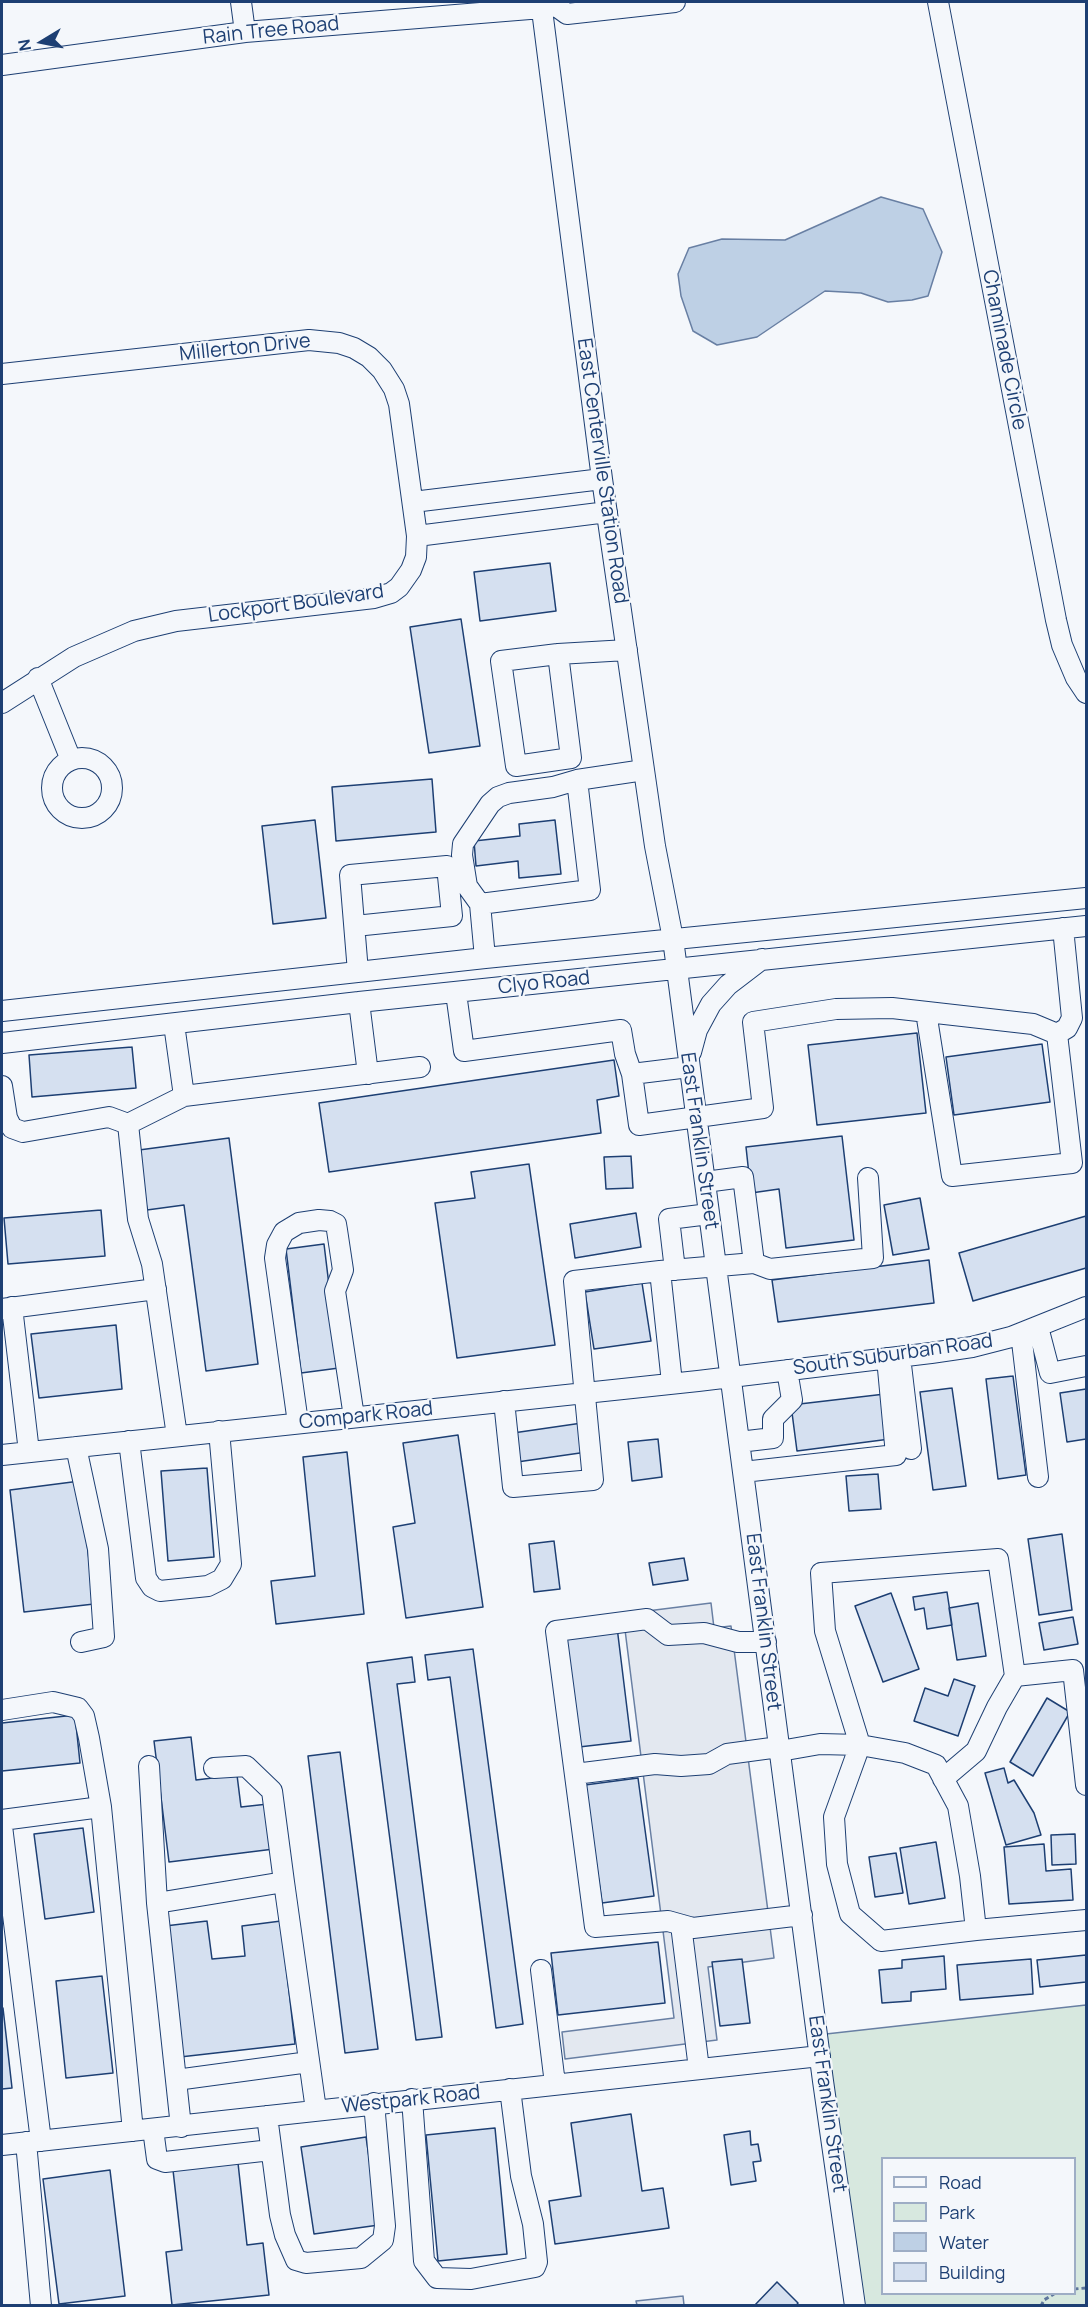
<!DOCTYPE html>
<style>
body{margin:0}
#map{position:relative;width:1088px;height:2307px;overflow:hidden;background:#f4f7fb;font-family:Manrope,sans-serif}
canvas{display:block}
.frame{position:absolute;inset:0;border:3px solid #1d3f73;pointer-events:none}
.legend{position:absolute;left:881px;top:2157px;width:195px;height:138px;box-sizing:border-box;background:#f4f7fb;border:2px solid #9eadc5;margin:0;padding:8px 10px;list-style:none;font-size:18px;color:#1d3f73}
.legend li{display:flex;align-items:center;gap:12px;height:30px}
.legend b{width:30px;border:2px solid #9eadc5}
.north{position:absolute;left:12px;top:12px;width:60px;height:60px;-webkit-text-stroke:4px #f4f7fb;paint-order:stroke;rotate:260deg;font-size:16px;font-weight:700;line-height:24px;text-align:center;color:#1d3f73}
.north::after{content:'';display:block;margin:auto;width:21px;height:27px;background:#1d3f73;clip-path:polygon(50% 0,100% 100%,50% 72%,0 100%)}
</style>
<div id="map">
<canvas width="1088" height="2307"></canvas>
<div class="frame"></div>
<ul class="legend">
<li><b style="height:8px;background:#f4f7fb"></b>Road</li>
<li><b style="height:16px;background:#d7e8df"></b>Park</li>
<li><b style="height:16px;background:#bed0e5"></b>Water</li>
<li><b style="height:16px;background:#d5e0f0"></b>Building</li>
</ul>
<div class="north">N</div>
</div>
<script>
const g = document.querySelector('canvas').getContext('2d');
g.lineJoin = 'round';
function fill(path, color) { g.fillStyle = color; g.fill(path, 'evenodd'); }
const toPath = rows => new Path2D(rows.map(r => 'M' + r).join(''));
function strokePath(path, color, width, dash) { g.strokeStyle = color; g.lineWidth = width; g.lineCap = dash ? 'butt' : 'round'; g.setLineDash(dash || []); g.stroke(path); }
function write(font, color, halo, rows, align = 'center') {
  g.font = font + ' Manrope,sans-serif'; g.lineWidth = 4.5; g.setLineDash([]); g.textBaseline = 'middle'; g.strokeStyle = halo; g.fillStyle = color; for (const [text, x, y, turn = 0] of rows) {
    g.save(); g.translate(x, y); g.rotate((+turn || 0) * Math.PI / 180); g.textAlign = isNaN(turn) ? turn : align; if (halo) g.strokeText(text, 0, 0); g.fillText(text, 0, 0); g.restore();
  }
}
const green = toPath([
 [1086,2005,1086,2305,855,2305,817,2035,1086,2005],
 [882,2158,1074,2158,1074,2294,882,2294,882,2158]
]);
fill(green, '#d7e8df');
strokePath(green, '#687fa3', 1.5);
const parking = toPath([
 [711,1603,714,1628,731,1626,774,1958,708,1967,717,2040,565,2059,562,2032,674,2018,623,1614,711,1603],
 [683,2296,684,2305,637,2305,636,2301,683,2296]
]);
fill(parking, '#e3e8f0');
strokePath(parking, '#687fa3', 1.5);
const water = toPath([
 [881,197,923,209,942,252,928,296,912,300,888,302,861,293,825,291,757,337,717,345,693,331,681,296,678,274,689,248,722,239,785,240,881,197]
]);
fill(water, '#bed0e5');
strokePath(water, '#687fa3', 1.5);
const building = toPath([
 [550,563,556,611,480,621,474,572,550,563],
 [461,619,480,746,429,753,410,627,461,619],
 [432,779,436,832,336,841,332,787,432,779],
 [315,820,326,918,273,924,262,826,315,820],
 [555,820,561,874,519,878,518,861,476,866,474,841,520,836,519,824,555,820],
 [917,1033,926,1113,817,1125,808,1045,917,1033],
 [1042,1044,1050,1102,954,1115,946,1057,1042,1044],
 [132,1047,136,1088,32,1097,29,1055,132,1047],
 [614,1060,619,1096,597,1100,601,1133,329,1172,319,1103,614,1060],
 [842,1136,854,1240,786,1248,779,1189,751,1193,746,1147,842,1136],
 [229,1138,258,1364,206,1371,184,1205,147,1210,139,1150,229,1138],
 [631,1156,633,1188,606,1189,604,1157,631,1156],
 [529,1164,555,1345,457,1358,435,1203,475,1198,471,1172,529,1164],
 [920,1198,929,1249,893,1255,884,1205,920,1198],
 [101,1210,105,1256,8,1264,4,1218,101,1210],
 [636,1213,641,1247,575,1258,570,1224,636,1213],
 [1086,1216,1086,1268,973,1301,959,1253,1086,1216],
 [324,1244,339,1368,301,1373,286,1249,324,1244],
 [929,1260,934,1303,778,1322,772,1280,929,1260],
 [642,1283,651,1341,594,1349,585,1292,642,1283],
 [116,1325,122,1389,39,1398,31,1334,116,1325],
 [1013,1376,1026,1475,998,1479,986,1379,1013,1376],
 [952,1388,966,1486,933,1490,920,1392,952,1388],
 [1086,1389,1086,1439,1067,1442,1060,1393,1086,1389],
 [885,1394,890,1439,797,1451,791,1405,885,1394],
 [582,1423,587,1452,517,1462,513,1433,582,1423],
 [458,1435,483,1607,406,1618,393,1527,415,1523,403,1443,458,1435],
 [658,1439,662,1477,632,1481,628,1442,658,1439],
 [347,1452,364,1614,276,1624,271,1581,315,1576,303,1457,347,1452],
 [207,1468,214,1557,168,1561,161,1471,207,1468],
 [878,1474,881,1509,849,1511,846,1476,878,1474],
 [80,1481,94,1604,24,1612,10,1490,80,1481],
 [1062,1534,1072,1610,1039,1615,1028,1539,1062,1534],
 [554,1541,560,1589,534,1592,529,1544,554,1541],
 [684,1558,688,1580,653,1585,649,1563,684,1558],
 [947,1592,952,1625,927,1629,924,1608,915,1610,913,1597,947,1592],
 [891,1593,919,1669,883,1682,855,1606,891,1593],
 [978,1603,986,1656,957,1660,949,1608,978,1603],
 [1073,1617,1078,1644,1044,1650,1039,1623,1073,1617],
 [617,1627,631,1741,579,1747,565,1633,617,1627],
 [473,1649,523,2024,496,2028,450,1677,428,1680,425,1655,473,1649],
 [412,1657,415,1682,397,1684,442,2037,416,2040,367,1663,412,1657],
 [954,1679,975,1686,958,1736,914,1721,925,1688,948,1696,954,1679],
 [1047,1698,1070,1712,1033,1776,1010,1762,1047,1698],
 [75,1715,80,1763,2,1771,2,1723,75,1715],
 [191,1737,196,1780,237,1775,241,1807,268,1804,274,1849,169,1862,154,1741,191,1737],
 [340,1752,378,2049,345,2053,308,1756,340,1752],
 [1004,1768,1008,1783,1014,1780,1034,1813,1041,1835,1006,1845,985,1773,1004,1768],
 [638,1778,654,1896,602,1903,585,1785,638,1778],
 [83,1828,94,1912,45,1919,34,1834,83,1828],
 [1075,1834,1076,1864,1052,1865,1051,1835,1075,1834],
 [936,1842,945,1898,909,1904,900,1848,936,1842],
 [1044,1844,1046,1871,1071,1869,1073,1900,1009,1904,1004,1847,1044,1844],
 [896,1853,903,1893,875,1897,869,1857,896,1853],
 [207,1921,212,1959,245,1956,242,1926,281,1921,295,2044,180,2057,165,1926,207,1921],
 [658,1942,665,2003,558,2015,551,1953,658,1942],
 [1086,1955,1086,1982,1040,1987,1037,1960,1086,1955],
 [944,1956,946,1989,911,1992,911,2001,882,2003,879,1970,902,1968,902,1960,944,1956],
 [742,1959,750,2023,720,2026,712,1962,742,1959],
 [1031,1959,1033,1994,960,2000,957,1965,1031,1959],
 [102,1976,113,2073,66,2078,56,1981,102,1976],
 [3,2008,12,2088,2,2089,2,2009,3,2008],
 [631,2114,642,2191,663,2188,669,2228,555,2244,549,2201,581,2196,571,2123,631,2114],
 [495,2128,507,2254,438,2261,426,2135,495,2128],
 [750,2131,751,2145,758,2144,761,2161,753,2162,756,2181,731,2185,724,2135,750,2131],
 [366,2137,379,2225,314,2234,301,2147,366,2137],
 [238,2163,247,2245,263,2243,269,2295,172,2305,166,2252,182,2250,173,2170,238,2163],
 [110,2170,125,2296,59,2304,43,2179,110,2170],
 [777,2282,798,2303,796,2306,754,2306,777,2282]
]);
fill(building, '#d5e0f0');
strokePath(building, '#1d3f73', 1.5);
const minor = toPath([
 [241,2,245,32],
 [541,2,602,479,655,846,673,939,823,2081,855,2306],
 [938,2,1056,620,1062,645,1076,678,1086,693],
 [556,6,567,14,675,2],
 [2,65,245,32,542,8,556,6,559,2],
 [2,374,309,340,339,343,354,348,369,357,382,370,394,389,399,404,417,536,416,557,411,570,399,587,391,593,374,598,176,621,134,631,74,657,2,703],
 [413,502,602,479],
 [417,536,607,512],
 [558,654,571,758,516,766,501,661,558,654,627,650],
 [38,678,71,760],
 '52 788a30 30 0 1 1 60 0a30 30 0 1 1-60 0Z',
 [480,904,467,886,462,855,463,844,490,804,498,797,509,793,553,787,577,780],
 [355,926,452,916,447,866,350,875,358,972],
 [485,958,480,904,590,890,577,780,644,770],
 [456,993,464,1051,621,1030,625,1054,632,1074],
 [359,1002,368,1074],
 [2,1011,485,958,1086,898],
 [926,1012,952,1176,1072,1163,1057,1034],
 [174,1024,184,1096,128,1124,138,1219,152,1264,177,1436],
 [2,1043,359,1002,1086,926],
 [691,1052,697,1030,711,1004,728,985,762,959],
 [689,1067,632,1074,639,1125,763,1108,753,1022,836,1009,892,1008,1033,1024,1057,1034,1067,1028,1072,1018,1063,928],
 [2,1086,7,1118,12,1128,23,1132,109,1117,128,1124],
 [184,1096,420,1067],
 [705,1182,743,1177,754,1263],
 [675,1270,669,1219,709,1214],
 [12,1307,29,1452],
 [2,1309,156,1289],
 [1038,1327,1050,1373,1086,1366],
 [1021,1333,1038,1477],
 [901,1365,911,1449],
 [672,1383,660,1271,754,1263,770,1269,873,1258,868,1178],
 [504,1401,513,1487,593,1480,574,1281,660,1271],
 [298,1423,275,1258,277,1245,284,1232,299,1223,319,1220,330,1221,336,1224,337,1230,343,1270,335,1291,354,1417],
 [129,1441,146,1578,152,1587,160,1591,208,1586,222,1579,231,1564,219,1431],
 [739,1442,773,1438,773,1419,792,1400,787,1370],
 [76,1447,98,1549,104,1637,81,1642],
 [2,1455,698,1381,931,1353,972,1347,1011,1337,1086,1307],
 [743,1472,896,1455,887,1358],
 [766,1642,738,1642,704,1633,668,1635,647,1619,556,1631,595,1927,668,1921,693,1928,802,1915],
 [1015,1676,1073,1670,1086,1785],
 [2,1710,53,1702,78,1708,84,1716,89,1738,101,1807],
 [780,1751,820,1744,860,1745,905,1753,936,1765,958,1806,970,1876,976,1930,881,1941,850,1914,837,1864,834,1817,860,1745,825,1631,821,1573,998,1559,1015,1676,997,1707,976,1751,943,1779],
 [149,1766,157,1903],
 [214,1768,246,1766,272,1791,284,1882],
 [575,1774,655,1764,681,1766,709,1764,727,1754,779,1747],
 [2,1820,101,1807,133,2131],
 [2,1826,41,2141],
 [681,1925,699,2069],
 [976,1930,1086,1920],
 [541,1970,555,2084],
 [176,2080,309,2062],
 [412,2099,424,2261,437,2278,471,2279,535,2267,537,2262,533,2224,521,2176,510,2089],
 [267,2116,280,2215,285,2235,296,2260,306,2263,361,2258,383,2240,385,2226,374,2103],
 [181,2127,157,1903,284,1882,316,2110],
 [153,2129,157,2159,165,2162,271,2150],
 [26,2142,41,2306],
 [2,2145,820,2056]
]);
strokePath(minor, '#1d3f73', 22);
strokePath(toPath([
 [1074,2289,1086,2288],
 [1041,2306,1044,2300,1054,2294]
]), '#5e769c', 3, [4.5, 3]);
strokePath(minor, '#f4f7fb', 20);
write('20px', '#1d3f73', '#f4f7fb', [
 ["Rain Tree Road",271,31,-6],
 ["Millerton Drive",245,348,-6],
 ["Chaminade Circle",1004,350,79],
 ["East Centerville Station Road",602,471,82],
 ["Lockport Boulevard",296,604,-8],
 ["Clyo Road",544,983,-6],
 ["East Franklin Street",699,1141,82],
 ["South Suburban Road",893,1355,-8],
 ["Compark Road",366,1416,-6],
 ["East Franklin Street",763,1622,83],
 ["Westpark Road",411,2100,-6],
 ["East Franklin Street",827,2104,82]
]);
</script>
